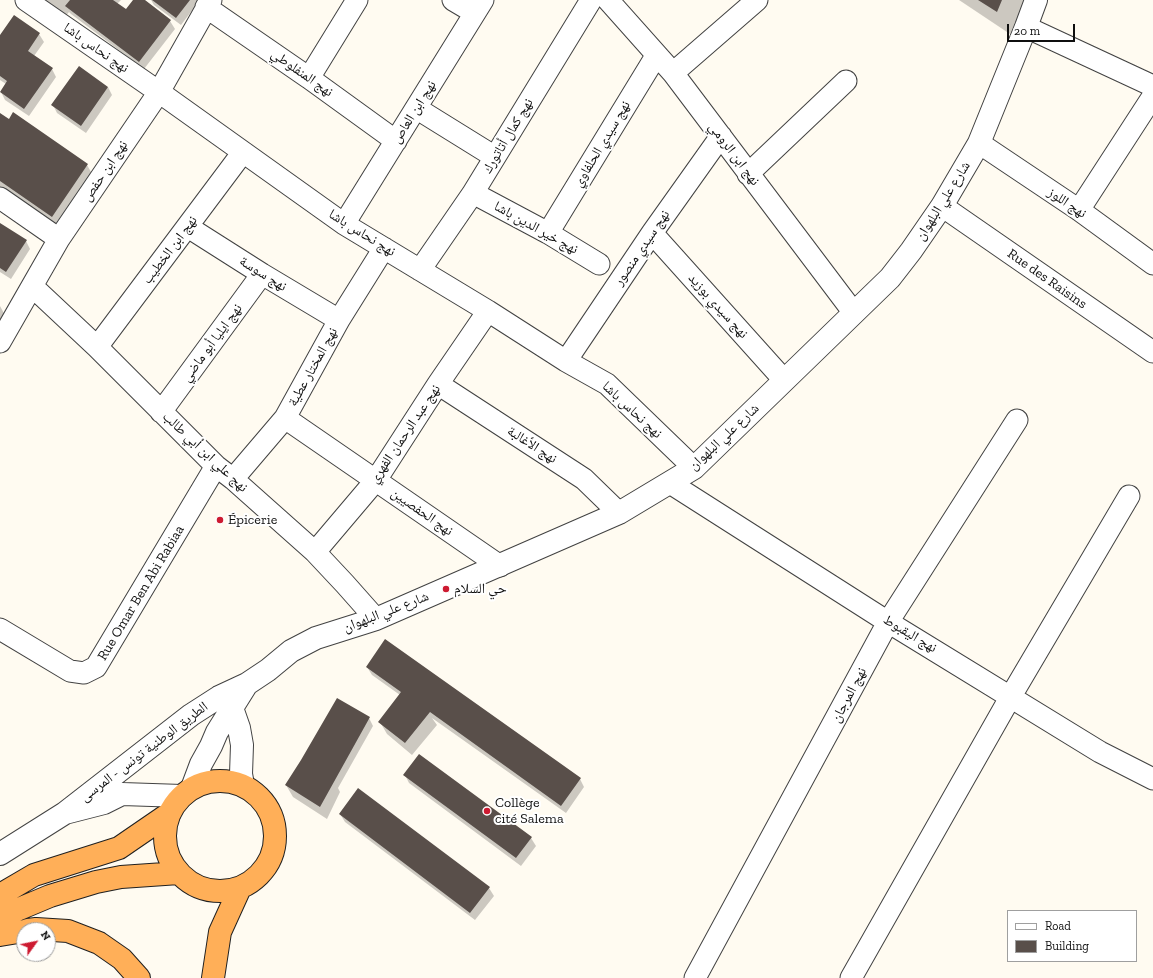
<!DOCTYPE html>
<meta charset="utf-8">
<style>
body{margin:0}
#map{position:relative;width:1153px;height:978px;overflow:hidden;background:#fffbf1;font-family:"Zilla Slab",serif}
canvas{display:block}
.legend{position:absolute;left:1007px;top:910px;width:130px;height:52px;box-sizing:border-box;background:#fff;border:1px solid #9f9f9f;margin:0;padding:5px 7px;list-style:none;font-size:12px;color:#0f0f0f}
.legend li{display:flex;align-items:center;gap:8px;height:20px}
.legend b{width:20px;border:1px solid #9f9f9f}
.north{position:absolute;left:16px;top:922px;width:40px;height:40px;box-sizing:border-box;background:#fff;border:1px solid #9f9f9f;border-radius:50%;rotate:57deg;font-size:11px;font-weight:700;line-height:16px;text-align:center;color:#0f0f0f}
.north::after{content:'';display:block;margin:auto;width:14px;height:18px;background:#cd1a31;clip-path:polygon(50% 0,100% 100%,50% 72%,0 100%)}
.scale{position:absolute;left:1007px;top:24px;width:68px;height:18px;box-sizing:border-box;border:2px solid #0f0f0f;border-top:0;padding-left:5px;font-size:12px;line-height:14px;white-space:nowrap;color:#0f0f0f;-webkit-text-stroke:3px #fff;paint-order:stroke}
</style>
<div id="map">
<canvas width="1153" height="978"></canvas>
<ul class="legend">
<li><b style="height:5px;background:#fff"></b>Road</li>
<li><b style="height:11px;background:#594f4a"></b>Building</li>
</ul>
<div class="north">N</div>
<div class="scale">20 m</div>
</div>
<script>
const g = document.querySelector('canvas').getContext('2d');
g.lineJoin = 'round';
function fill(path, color) { g.fillStyle = color; g.fill(path, 'evenodd'); }
const toPath = rows => new Path2D(rows.map(r => 'M' + r).join(''));
function strokePath(path, color, width, dash) { g.strokeStyle = color; g.lineWidth = width; g.lineCap = dash ? 'butt' : 'round'; g.setLineDash(dash || []); g.stroke(path); }
function write(font, color, halo, rows, align = 'center') {
  g.font = font + ' "Zilla Slab","Noto Naskh Arabic",serif'; g.lineWidth = 4; g.setLineDash([]); g.textBaseline = 'middle'; g.strokeStyle = halo; g.fillStyle = color; for (const [text, x, y, turn = 0] of rows) {
    g.save(); g.translate(x, y); g.rotate((+turn || 0) * Math.PI / 180); g.textAlign = isNaN(turn) ? turn : align; if (halo) g.strokeText(text, 0, 0); g.fillText(text, 0, 0); g.restore();
  }
}
fill(toPath([
 [43,0,121,0,117,4,126,11,134,0,143,0,170,21,175,29,144,69,71,14,69,12,65,17],
 [151,0,200,0,181,25,154,5],
 [959,0,1025,0,1010,34],
 [14,16,39,34,44,42,34,56,52,69,56,77,29,116,5,100,1,92,6,84,0,80,0,36],
 [108,87,112,95,86,133,57,113,53,105],
 [0,114,9,120,13,114,87,165,94,177,59,228,0,187],
 [0,224,26,241,30,249,11,279,0,272],
 [0,306,6,317,0,326],
 [367,667,580,779,584,787,566,813,432,718,437,725,412,755,387,734,380,722,400,695,372,675],
 [369,718,373,726,338,788,340,792,327,819,293,797,286,785],
 [405,775,531,838,536,846,521,866,409,783],
 [340,814,489,888,494,896,475,920,345,822]
]), '#0003');
fill(toPath([
 [70,0,113,0,126,9,133,0,145,0,171,20,139,62,65,6],
 [152,0,190,0,176,18],
 [978,0,1002,0,997,12],
 [14,15,40,33,28,51,53,68,24,109,0,92,7,81,0,76,0,35],
 [79,66,108,87,81,126,51,105],
 [13,112,88,164,52,217,0,181,0,113,9,119],
 [0,223,27,240,6,272,0,268],
 [385,639,581,778,561,806,430,712,405,743,378,722,401,692,366,667],
 [337,698,370,717,320,807,285,785,301,760],
 [419,754,532,837,516,858,403,775],
 [358,788,490,887,470,913,339,814]
]), '#594f4a');
const minor = toPath([
 [26,0,159,92,344,224,488,311,566,361,607,384,694,468],
 [453,0,475,13],
 [608,0,673,73,854,313],
 [206,7,309,78,396,141],
 [1026,27,1153,86],
 [673,73,757,0],
 [309,78,357,0],
 [416,108,495,157],
 [979,143,1079,210,1153,264],
 [748,174,846,81],
 [473,193,548,233,599,264],
 [0,198,59,239],
 [942,206,1153,352],
 [1079,210,1153,96],
 [344,224,483,0],
 [188,227,262,274,339,320],
 [548,233,656,56],
 [652,233,784,380],
 [420,270,473,193,591,0],
 [33,287,97,347,216,466,233,479,315,552,345,584,376,619],
 [0,342,59,239,159,92,211,0],
 [97,347,243,152],
 [566,361,652,233,721,136],
 [438,384,584,479,619,513],
 [161,412,262,274],
 [285,418,500,566],
 [233,479,285,418,339,320,384,248],
 [670,483,888,622,1100,752,1153,779],
 [315,552,376,480,438,384,488,311],
 [0,629,70,671,84,673,96,667,216,466],
 [695,978,888,622,1017,420],
 [851,978,1011,696,1129,496]
]);
const tertiary = toPath([
 [232,708,239,728,242,745,241,774,243,785],
 [192,788,201,764,211,746,217,732,247,684,268,670,291,651,316,638,376,619,619,513,694,468,890,278,911,251,942,206,979,143,1026,27,1036,0],
 [65,813,191,715,219,697,247,684],
 [0,854,65,813,104,803,122,794,182,796]
]);
const trunk = toPath([
 '165 836a55 55 0 1 1 110 0a55 55 0 1 1-110 0Z',
 [0,895,34,875,119,848,170,813],
 [0,917,50,896,96,882,121,877,179,873],
 [28,930,36,929,68,931,99,943,122,959,139,978],
 [0,935,24,931],
 [213,978,220,932,240,888]
]);
strokePath(minor, '#424242', 23);
strokePath(tertiary, '#424242', 24);
strokePath(trunk, '#202020', 24);
strokePath(minor, '#fff', 21);
strokePath(tertiary, '#fff', 22);
strokePath(trunk, '#ffaf58', 22);
for (const [x, y, r, color] of [
 [220,520,4,"#cd1a31"],
 [446,589,4,"#cd1a31"],
 [487,811,4,"#cd1a31"]
]) { const dot = new Path2D(); dot.arc(x, y, r, 0, 2 * Math.PI); g.fillStyle = color; g.fill(dot); strokePath(dot, '#fff', 1.5); }
write('14px', '#0f0f0f', '#fff', [
 ["نهج نحاس باشا",96,48,35],
 ["نهج المنفلوطي",302,73,35],
 ["نهج ابن العاص",414,112,-58],
 ["نهج كمال أتاتورك",508,136,-59],
 ["نهج سيدي الحلفاوي",602,144,-59],
 ["نهج ابن الرومي",734,154,53],
 ["نهج ابن حفص",105,171,-56],
 ["شارع علي البلهوان",943,201,-58],
 ["نهج اللوز",1067,203,34],
 ["نهج خير الدين باشا",536,228,29],
 ["نهج نحاس باشا",362,233,32],
 ["نهج سيدي منصور",642,248,-56],
 ["نهج ابن الخطيب",170,250,-53],
 ["نهج سوسة",263,274,32],
 ["Rue des Raisins",1047,279,35],
 ["نهج سيدي بوزيد",718,306,48],
 ["نهج ايليا أبو ماضي",212,343,-54],
 ["نهج المختار عطية",313,367,-61],
 ["نهج نحاس باشا",632,410,43],
 ["نهج عبد الرحمان الفهري",405,434,-56],
 ["شارع علي البلهوان",724,437,-43],
 ["نهج الأغالبة",532,445,33],
 ["نهج علي ابن أبي طالب",205,452,43],
 ["نهج الحفصيين",422,512,35],
 ["Rue Omar Ben Abi Rabiaa",141,593,-59],
 ["شارع علي البلهوان",386,612,-21],
 ["نهج اليقبوط",910,634,31],
 ["نهج المرجان",849,695,-62],
 ["الطريق الوطنية تونس - المرسى",144,752,-37]
]);
write('14px', '#0f0f0f', '#fff', [
 ["Épicerie",228,520],
 ["حي السلام",454,589],
 ["Collège",495,803],
 ["cité Salema",495,819]
], 'left');
</script>
